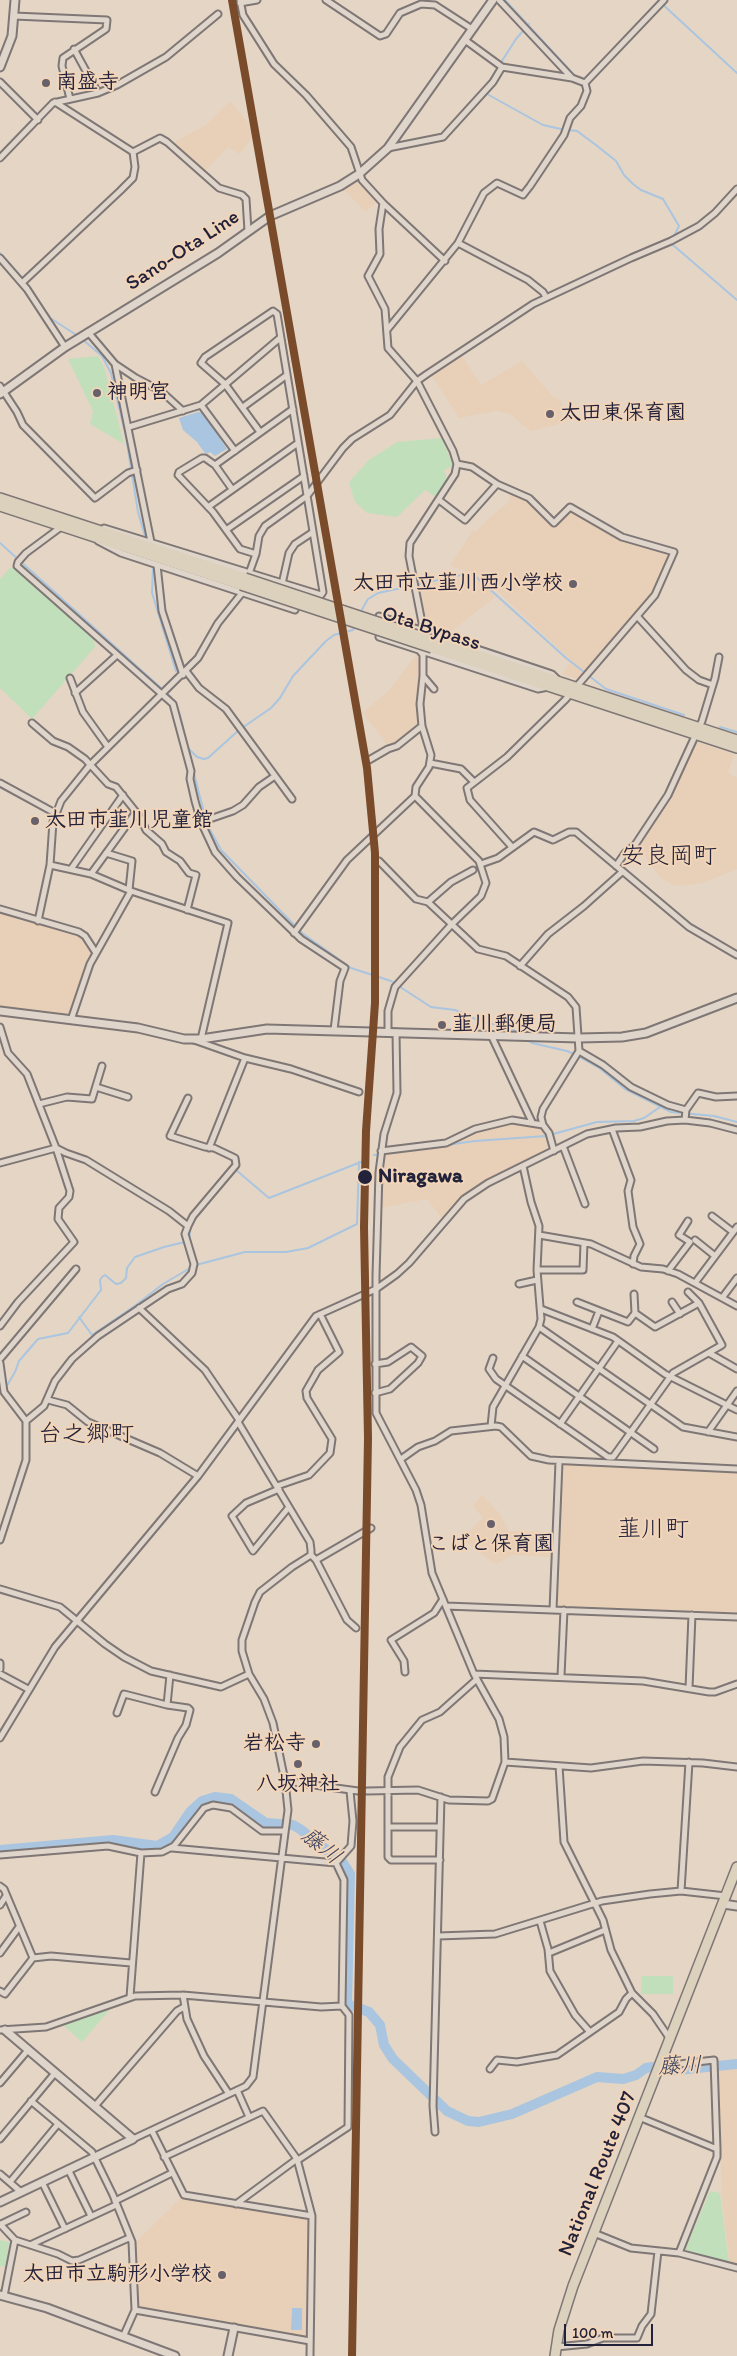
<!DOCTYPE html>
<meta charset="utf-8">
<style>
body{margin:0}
#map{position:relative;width:737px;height:2356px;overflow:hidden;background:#e5d5c5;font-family:Itim,sans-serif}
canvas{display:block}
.scale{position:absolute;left:564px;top:2324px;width:89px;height:22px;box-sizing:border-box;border:2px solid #22223b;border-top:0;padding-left:6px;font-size:15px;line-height:18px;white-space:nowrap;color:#22223b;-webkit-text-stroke:4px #f2d5b8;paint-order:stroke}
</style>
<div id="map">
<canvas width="737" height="2356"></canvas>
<div class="scale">100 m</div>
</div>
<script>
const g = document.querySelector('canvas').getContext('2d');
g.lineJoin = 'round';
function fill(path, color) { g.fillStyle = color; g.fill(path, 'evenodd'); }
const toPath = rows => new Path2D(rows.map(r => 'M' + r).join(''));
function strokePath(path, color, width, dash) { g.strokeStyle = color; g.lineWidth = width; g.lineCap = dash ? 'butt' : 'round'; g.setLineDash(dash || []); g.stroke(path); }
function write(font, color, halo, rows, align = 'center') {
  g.font = font + ' Itim,"Klee One",sans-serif'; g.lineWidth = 4; g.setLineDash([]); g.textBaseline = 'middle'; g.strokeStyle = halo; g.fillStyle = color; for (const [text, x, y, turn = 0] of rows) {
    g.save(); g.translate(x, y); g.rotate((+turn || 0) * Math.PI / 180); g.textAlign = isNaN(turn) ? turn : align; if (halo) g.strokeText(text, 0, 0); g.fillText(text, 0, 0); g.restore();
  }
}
fill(toPath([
 [230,101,248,123,252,137,240,154,228,147,202,174,171,144,206,125],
 [360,181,378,200,366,212,344,190],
 [462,356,481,385,522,361,553,397,562,401,562,423,531,431,510,414,496,411,459,418,432,376],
 [510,492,527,500,554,527,571,512,628,543,667,553,669,557,653,592,579,680,562,674,572,661,481,576,450,566,473,530,476,532,490,517,509,502],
 [468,576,481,581,495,597,448,634,426,628,417,587],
 [417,654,421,673,417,706,418,726,401,740,388,746,363,713,389,690],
 [697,742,734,754,728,773,737,778,737,869,702,883,681,886,672,884,660,877,637,846,671,799],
 [0,911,79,934,84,938,93,952,71,1015,0,1007],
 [513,1122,543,1128,550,1145,550,1149,486,1181,463,1196,442,1218,427,1199,380,1208,383,1157,386,1152,445,1145,475,1130],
 [563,1463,737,1471,737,1613,560,1606,556,1603],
 [482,1495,500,1514,509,1531,554,1532,552,1557,512,1555,496,1564,463,1540,465,1535,483,1518,473,1506],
 [737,2067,737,2266,730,2264,722,2199,717,2068],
 [182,2197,306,2217,309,2220,305,2337,141,2309,137,2306,134,2244]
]), '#e8cfb7');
fill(toPath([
 [98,356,104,367,124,444,90,424,93,411,68,359],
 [442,438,453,466,444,470,447,479,436,497,425,490,397,517,367,513,355,502,349,482,369,460,397,442],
 [10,568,14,568,94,640,95,647,32,719,0,688,0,579],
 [642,1976,673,1976,673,1994,641,1994],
 [112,2007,82,2042,62,2024],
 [710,2191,720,2193,729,2264,685,2250],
 [0,2240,9,2242,6,2267,0,2266]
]), '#c1dfba');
fill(toPath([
 [198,412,203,413,227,449,215,456,210,452,207,454,204,452,197,442,183,430,179,418],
 [292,2308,302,2308,302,2330,291,2330]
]), '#a9c5df');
strokePath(toPath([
 [505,0,576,77,587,79],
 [648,14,659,1,737,73],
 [486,86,516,39,529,24],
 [487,94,543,125,561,129,577,131,596,145,616,161,624,175,633,184,641,190,663,199,679,226,673,238],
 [673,245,737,300],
 [0,253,26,282,50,318,78,336],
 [82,339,102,356,111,373,126,437,138,512,145,536],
 [0,543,171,697,180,715,192,766],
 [153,568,152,593,176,671],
 [360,613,368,599,378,593,466,574,474,575,566,658,606,689,684,715],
 [720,727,737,732],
 [188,748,197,757,204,759,208,758,239,730,271,708,280,698,293,676,326,641,334,635,353,630,355,627],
 [193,770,207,824,221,850,302,933,351,968,391,981,431,1007,455,1010,485,1023,509,1026,519,1034],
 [525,1039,532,1043,567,1051,578,1056,598,1067,625,1089,671,1112,714,1116,737,1122],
 [374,1155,475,1141,546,1136,597,1122,634,1121,644,1118,660,1107],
 [195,1218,236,1170,269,1198,361,1162],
 [196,1265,245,1252,286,1252,308,1248,357,1224,359,1162],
 [79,1317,92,1335,136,1305,163,1284,192,1267],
 [0,1393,5,1389,15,1372,19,1361,38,1339,68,1333,101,1290,100,1280,102,1277,105,1275,116,1284,121,1283,126,1278,127,1268,135,1257,164,1247,189,1241,191,1224]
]), '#a9c5df', 2);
strokePath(toPath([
 [0,1850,113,1840,157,1846,173,1837,190,1812,202,1801,215,1797,231,1799,266,1823,293,1825,300,1829,343,1863,350,1874,347,2004,369,2012,380,2025,384,2045,393,2059,447,2111,468,2121,479,2122,512,2114,597,2077,623,2079,636,2075,646,2068,652,2067,668,2071,737,2064]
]), '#a9c5df', 10);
const street = toPath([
 [240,0,243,15,274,64,306,95,351,147,362,180,383,203,445,261],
 [326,0,380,36,386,34,400,13,421,4,435,5,472,29],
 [499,0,572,78],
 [240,3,257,0],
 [14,16,107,20,106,29,63,58,62,66,70,99],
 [465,40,502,67],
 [74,49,98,93],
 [0,82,38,120],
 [585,83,664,0],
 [388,148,443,137,493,82,502,67,572,78,585,83],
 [133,152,160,138,167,142,219,188,242,195,246,199,248,231],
 [0,158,53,103,98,93,117,85,166,57,218,14],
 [383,203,379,229,380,254,368,276,385,309,388,348,417,381,453,451,457,464,455,474,410,543,409,556,424,633,419,650,423,655],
 [458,243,528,280,543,292,546,297],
 [0,258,27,289,65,347],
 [22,283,120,191,133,178,135,167,133,152,55,102],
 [387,330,458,243,484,193,497,183,523,195,530,186,564,135,570,118,581,106,587,91,585,83],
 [88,332,115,364,136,378,161,391,183,411],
 [115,364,151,542],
 [0,386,17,412,23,425,95,498,128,473,137,470],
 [201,405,235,451],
 [243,407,287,375],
 [129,427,201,405,280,338],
 [457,464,472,467,497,484,529,498,554,523,570,507,622,537,674,552,655,595,565,700,507,757,467,788,470,800,512,847],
 [215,465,293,409],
 [232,489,215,465,205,458,202,458,179,472,178,475,213,512,240,549,256,554],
 [439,500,465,520,497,484],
 [208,507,298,443],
 [61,527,26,553,18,562,17,566,173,704,191,771,190,779,195,801,201,822,215,852,237,877,301,939,345,968,340,981,334,1030],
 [104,528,321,595,323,592,277,314,273,311,205,357,201,363,225,384,260,432],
 [226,530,304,476],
 [98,541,121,553,295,610],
 [157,565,162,611,183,675],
 [282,584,289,553,295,544,313,532],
 [379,616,552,674,557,679],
 [637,616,686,670,699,680,713,685],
 [379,637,538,689,548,687],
 [186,671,199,688,226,709,292,799],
 [423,676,434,689],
 [70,678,83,712,108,747],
 [75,693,117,655],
 [32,723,53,741,68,747,85,759,108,784,116,787,140,817,146,830,162,844,166,852,180,861,189,873,196,875,187,910],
 [369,760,388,749,397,746,422,726],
 [430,763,461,769,474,782],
 [0,783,55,813],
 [109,815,126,824],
 [201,822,233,811,243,805,259,787,275,776],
 [106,853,132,861,129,890],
 [379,861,416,899,428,902],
 [481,864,498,858,534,832,553,840,569,832,576,832,689,927,737,955],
 [50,865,91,874,131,891,228,923,201,1039],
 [616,866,625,853,635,845,668,795,702,721,715,678,719,657],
 [71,869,123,795],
 [473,870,451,882,428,902,478,949,506,956,568,997,576,1007,579,1051,603,1065,631,1087,668,1105,686,1110],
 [91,874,136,812],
 [0,909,79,932,85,936,96,953],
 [38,921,50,865,53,822,61,801,90,765,198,658,218,623,242,593,256,554,259,536,265,526,307,496,343,448,352,439,390,415,417,381,427,374,533,304,631,258,671,241,699,226,715,213,737,189],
 [294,933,347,860,415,796,416,787,429,767,431,755,422,726,420,704,423,676,423,654],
 [520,966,548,934,584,906,622,872],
 [71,1020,90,964,131,891],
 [0,1027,8,1053,27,1074,56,1148,70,1191,69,1197,59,1208,58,1219,74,1242,18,1302,0,1326],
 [388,1032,388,1011,395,987,452,924,481,896,486,883,479,861,415,796],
 [491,1035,532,1122],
 [194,1040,245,1058,291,1069,359,1092],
 [96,1087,128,1097],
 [39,1104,67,1097,92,1099,102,1066],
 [685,1120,686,1110,698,1093,716,1097,737,1096],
 [543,1125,541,1117,543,1109,579,1051],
 [612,1129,631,1180,628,1191,633,1227,640,1244,634,1256,633,1264],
 [563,1146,585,1204],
 [209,1148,245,1058],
 [381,1151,446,1143,475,1129,512,1120,543,1125,549,1133,554,1151],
 [0,1163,56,1148,66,1153,86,1160,169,1211,188,1226],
 [712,1216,733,1232],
 [539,1235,591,1244,641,1267,663,1269,678,1274,737,1306],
 [695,1240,715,1256],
 [537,1270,583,1270,584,1243],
 [668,1271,690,1242,679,1235,688,1221],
 [695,1283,737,1227],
 [519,1284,537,1280],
 [634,1294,635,1313],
 [722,1298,737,1278],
 [577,1302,628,1322,635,1313,655,1327,699,1303],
 [672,1302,680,1314],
 [139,1308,205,1370,239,1420],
 [541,1309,613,1337,665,1374,737,1410],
 [539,1327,683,1427,737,1437],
 [592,1329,599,1311],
 [709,1353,737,1369],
 [522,1356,654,1449],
 [493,1358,489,1369,496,1379,608,1457,613,1457,673,1373,722,1345,699,1303,688,1292],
 [0,1359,76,1269],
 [0,1363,4,1392,26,1421],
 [375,1393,390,1389,418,1363,422,1356,411,1347,388,1362,375,1364],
 [48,1400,67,1405,88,1422,160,1453,198,1476],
 [560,1424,618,1341],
 [491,1426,493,1407,539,1327,541,1319,537,1270,539,1226,531,1202,523,1166],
 [708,1432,737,1391],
 [401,1459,418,1447,435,1441,451,1431,496,1426,501,1427,531,1456,549,1460,737,1469],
 [277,1486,309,1475,330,1453,332,1439,307,1398,306,1391,318,1370,339,1352,320,1314],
 [279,1489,246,1503,232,1516,253,1551,289,1507],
 [0,1540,26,1460,26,1421,44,1406,55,1381,72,1359,98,1336,168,1289,182,1284,192,1273,194,1264,185,1234,188,1226,193,1216,236,1165,235,1158,214,1148,205,1147,170,1136,188,1098],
 [311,1555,316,1560,347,1620,356,1628],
 [316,1560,371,1528],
 [0,1589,60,1607,105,1644,124,1657,151,1671,221,1687,249,1674],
 [446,1606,737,1617],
 [553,1610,559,1462],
 [0,1663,0,1669],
 [405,1672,404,1661,391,1640,434,1613,443,1599],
 [0,1674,28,1689],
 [474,1674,643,1681,709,1692,715,1692,737,1684],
 [561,1676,564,1610],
 [689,1688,692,1615],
 [117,1713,124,1694,167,1705],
 [0,1738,55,1647,198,1476,316,1316,376,1289,397,1274,409,1263,464,1199,488,1183,587,1134,616,1128,640,1127,667,1121,685,1120,710,1123,737,1130],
 [505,1762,591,1768,643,1761,703,1763,737,1767],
 [559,1766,564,1842,603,1920,611,1950,632,1993,653,2014,670,2039],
 [285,1781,358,1791],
 [367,1791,418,1790,449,1800,488,1801,492,1799,505,1762,504,1737,499,1719,474,1674,432,1573,421,1505,416,1490,376,1413,376,1276,379,1172,384,1134,397,1093,396,1032],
 [155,1792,178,1738,186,1725,190,1710,188,1708,167,1705,170,1675],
 [388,1827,440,1827],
 [172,1848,336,1863],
 [0,1855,108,1846,141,1853,162,1852,174,1846,204,1808,213,1805,231,1808,262,1831,285,1831],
 [440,1860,391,1860,388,1857,388,1777,400,1747,422,1720,440,1712,477,1679],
 [336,1863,344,1880,342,2006],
 [336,1863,351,1846,353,1821,350,1791],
 [0,1886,4,1889,33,1958],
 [681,1891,689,1762],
 [0,1905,6,1896],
 [540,1921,548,1949,550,1971,575,2015,590,2032],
 [438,1936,495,1934,602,1901,650,1894,681,1891,726,1896],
 [0,1953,19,1927],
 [549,1953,605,1930],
 [0,1991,5,1994,33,1958,51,1956,131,1963],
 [183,1995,187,2019,204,2056,229,2094],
 [130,1997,141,1853],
 [0,2030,46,2027,135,1996,183,1995,321,2007,342,2006,349,2015,348,2127,298,2160],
 [661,2063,671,2065,714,2060,717,2149],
 [490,2069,497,2060,517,2062,557,2055,619,2012,626,1999,632,1993],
 [0,2083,28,2050],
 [237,2090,249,2117],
 [31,2101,92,2152,113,2195,132,2242,135,2310,123,2337],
 [95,2106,177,2011,184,2007],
 [639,2117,717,2149,717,2157,679,2253],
 [152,2131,184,2195,312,2216],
 [435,2132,433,2106,441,1797],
 [0,2139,55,2073],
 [133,2139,246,2086,253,2077,288,1810,285,1781,273,1723,264,1699,249,1674,242,1651,242,1640,255,1602,260,1592,292,1567,311,1555,311,1550,310,1542,238,1422],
 [164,2157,263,2111,297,2159,312,2216,310,2356],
 [68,2169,91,2216],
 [0,2174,21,2192],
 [10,2182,58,2124],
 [42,2182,65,2229],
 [115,2201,172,2173],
 [236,2204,297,2159],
 [0,2224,15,2240,58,2254,72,2261,79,2260,129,2238],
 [1,2224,26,2212],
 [594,2233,631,2248,679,2253,737,2268],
 [30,2245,116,2205],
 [4,2296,15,2240],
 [135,2310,310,2341],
 [556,2347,587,2344,603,2338,637,2338,642,2326,651,2314,658,2251]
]);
const secondary = toPath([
 [0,67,12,36,15,0],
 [0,394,65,347,218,253,270,216,340,186,359,174,388,148,493,0],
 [0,1011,138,1028,184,1039,201,1039,267,1029,579,1038,622,1037,646,1033,737,998],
 [723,1904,737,1906],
 [0,2202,133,2139,5,2030],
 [0,2295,47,2308,175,2356],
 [228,2356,234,2328]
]);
const highway = toPath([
 [0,498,245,578],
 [0,506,241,585],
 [435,641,737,740],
 [432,648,737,748],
 [555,2356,559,2330,573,2286,737,1867]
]);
strokePath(street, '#7e7775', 9);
strokePath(secondary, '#7e7775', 11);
strokePath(highway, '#7e7775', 12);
strokePath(street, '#e0d5ca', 5);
strokePath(secondary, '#e0d5ca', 7);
strokePath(highway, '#dbd1bd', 9);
const highwayBridge = toPath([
 [245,578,435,641],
 [241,585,432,648]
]);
strokePath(highwayBridge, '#7e7775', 12, []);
strokePath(highwayBridge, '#dbd1bd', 9);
strokePath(toPath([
 [232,0,367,768,375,853,375,1003,366,1131,364,1227,368,1438,352,2356]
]), '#7a4b2a', 8);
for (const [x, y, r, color] of [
 [46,83,5,"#66616b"],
 [97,393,5,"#66616b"],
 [550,414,5,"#66616b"],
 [573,584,5,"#66616b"],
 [35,821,5,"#66616b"],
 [442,1025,5,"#66616b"],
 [365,1177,8,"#22223b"],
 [491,1524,5,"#66616b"],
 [316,1744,5,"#66616b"],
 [298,1764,5,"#66616b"],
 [222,2275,5,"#66616b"]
]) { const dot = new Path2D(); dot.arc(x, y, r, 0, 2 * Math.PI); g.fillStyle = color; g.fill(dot); strokePath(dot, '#f2d5b8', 2); }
write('bold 21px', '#22223b', '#f2d5b8', [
 ["南盛寺",56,83],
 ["神明宮",107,393],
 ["太田東保育園",560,414],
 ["太田市立韮川西小学校",563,584,"right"],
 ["太田市韮川児童館",45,821],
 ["韮川郵便局",452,1025],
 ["こばと保育園",491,1545,"center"],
 ["岩松寺",306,1744,"right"],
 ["八坂神社",298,1785,"center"],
 ["太田市立駒形小学校",212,2275,"right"]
], 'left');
write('21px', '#22223b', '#f2d5b8', [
 ["Sano-Ota Line",183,251,-33],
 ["Ota Bypass",431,629,18],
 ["National Route 407",598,2174,-68]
]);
write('bold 21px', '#22223b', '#f2d5b8', [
 ["Niragawa",378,1177]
], 'left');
write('italic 22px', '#38415e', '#f2d5b8', [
 ["藤川",321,1847,39],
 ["藤川",680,2067,-2]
]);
write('24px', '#22223b', '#f2d5b8', [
 ["安良岡町",669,857],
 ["台之郷町",86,1435],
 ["韮川町",653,1530]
]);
</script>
